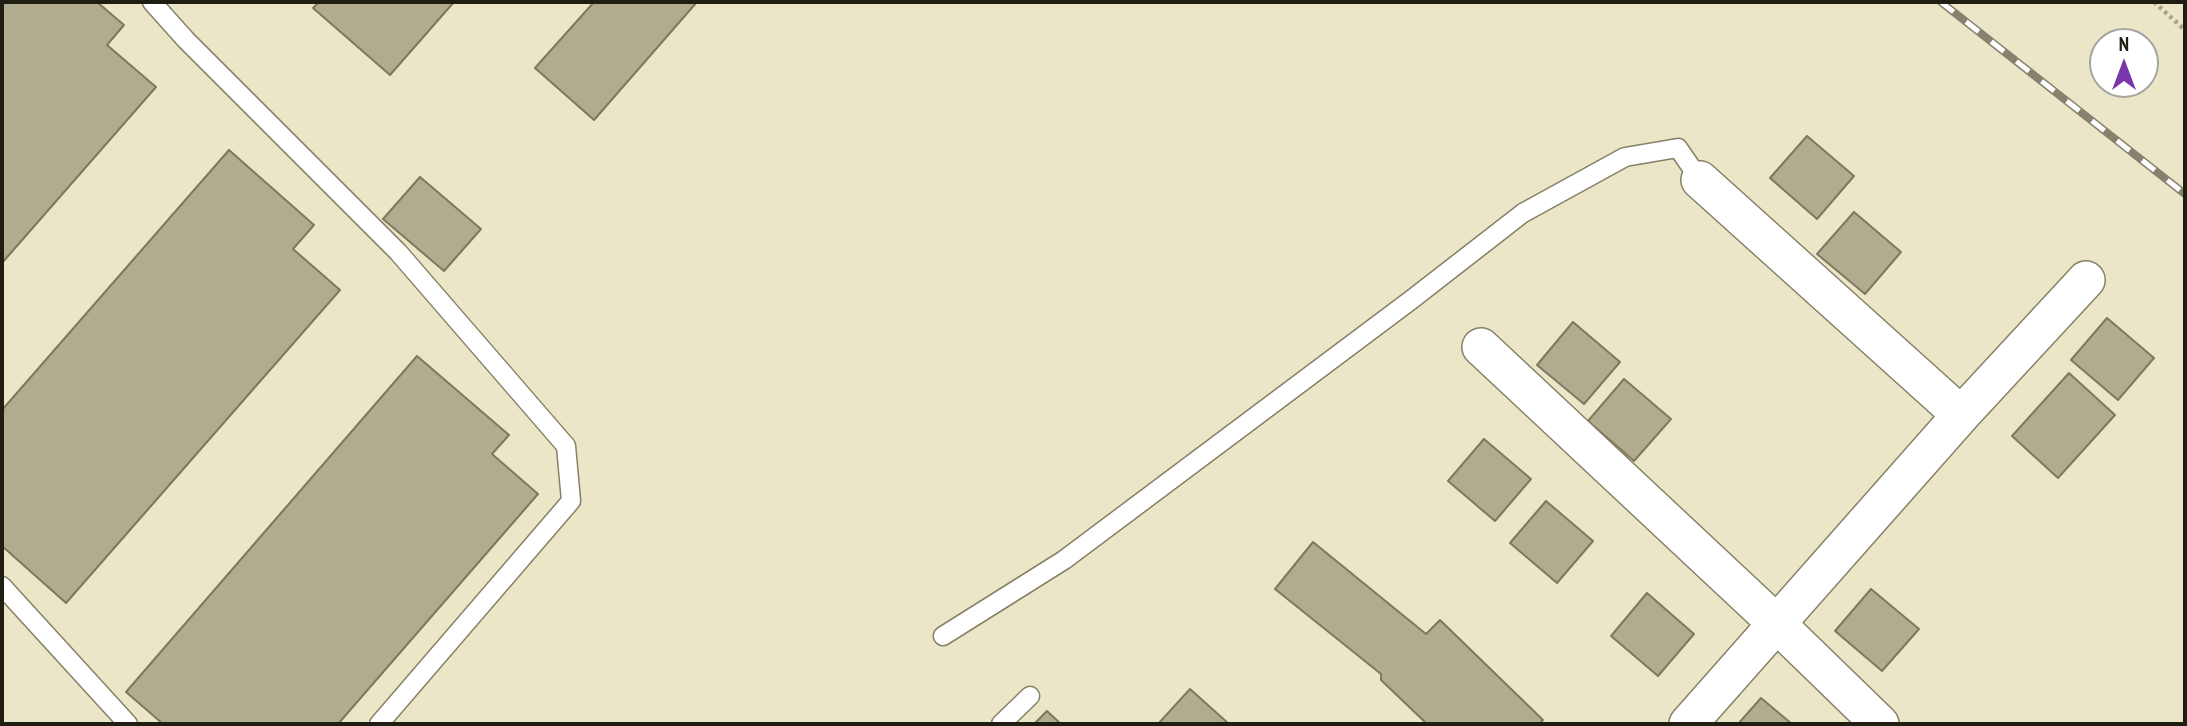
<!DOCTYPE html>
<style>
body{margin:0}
#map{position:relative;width:2187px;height:726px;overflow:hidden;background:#ece6c9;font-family:"PT Sans Narrow",sans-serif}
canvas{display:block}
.frame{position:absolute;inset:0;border:4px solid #201d13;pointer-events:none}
.north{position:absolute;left:2089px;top:28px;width:70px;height:70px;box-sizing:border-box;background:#fff;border:2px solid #a6a5a1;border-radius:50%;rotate:0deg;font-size:19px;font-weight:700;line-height:28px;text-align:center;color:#201d13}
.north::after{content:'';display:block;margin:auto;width:24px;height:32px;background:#7936ab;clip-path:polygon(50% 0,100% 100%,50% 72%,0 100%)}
</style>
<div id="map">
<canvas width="2187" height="726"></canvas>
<div class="frame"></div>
<div class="north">N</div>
</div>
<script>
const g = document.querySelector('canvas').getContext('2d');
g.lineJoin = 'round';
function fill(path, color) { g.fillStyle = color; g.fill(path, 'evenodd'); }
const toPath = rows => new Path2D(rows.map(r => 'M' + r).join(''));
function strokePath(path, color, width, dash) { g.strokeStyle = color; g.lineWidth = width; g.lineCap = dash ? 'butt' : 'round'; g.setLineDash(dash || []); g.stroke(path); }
const building = toPath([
 [2,2,97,2,124,25,107,45,156,87,2,263,2,2],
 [319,2,454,2,390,75,313,8,319,2],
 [594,2,697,2,594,120,535,68,594,2],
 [1807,136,1854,176,1817,219,1770,178,1807,136],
 [229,150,314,225,293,249,340,290,66,603,2,546,2,410,229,150],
 [420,177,481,229,444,271,383,219,420,177],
 [1854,212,1901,252,1865,294,1817,254,1854,212],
 [2107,318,2154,358,2118,400,2071,360,2107,318],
 [1573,322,1620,362,1584,404,1537,365,1573,322],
 [417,356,509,435,492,454,538,494,338,724,163,724,126,692,417,356],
 [2069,373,2115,415,2058,478,2012,436,2069,373],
 [1624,379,1671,419,1634,461,1588,421,1624,379],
 [1484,439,1531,479,1495,521,1448,481,1484,439],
 [1546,501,1593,541,1557,583,1510,543,1546,501],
 [1313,542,1426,634,1440,620,1543,720,1539,724,1427,724,1381,680,1381,674,1275,589,1313,542],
 [1871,589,1919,629,1882,671,1835,631,1871,589],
 [1647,593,1694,634,1658,676,1611,636,1647,593],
 [1190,689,1229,724,1158,724,1190,689],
 [1761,698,1792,724,1738,724,1761,698],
 [1047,711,1061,724,1034,724,1047,711]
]);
fill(building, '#b1ab90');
strokePath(building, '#7e785f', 2);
const service = toPath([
 [152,2,186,40,398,252,566,446,571,501,379,724],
 [2,586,128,724],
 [943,636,1064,560,1411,300,1523,213,1625,157,1678,148,1700,180],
 [1001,724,1030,696]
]);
const minor = toPath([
 [1700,180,1961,415],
 [1481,347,1777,624,1880,724],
 [1688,724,1961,415,2086,280]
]);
strokePath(service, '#868066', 21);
strokePath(minor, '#868066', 40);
strokePath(toPath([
 [2154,2,2185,30]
]), '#a9a48d', 4.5, [3.5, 3.5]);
strokePath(service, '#fff', 18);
strokePath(minor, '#fff', 37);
const rail = toPath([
 [1941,2,2185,194]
]);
strokePath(rail, '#87826e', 8);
strokePath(rail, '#fff', 5, [16]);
</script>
